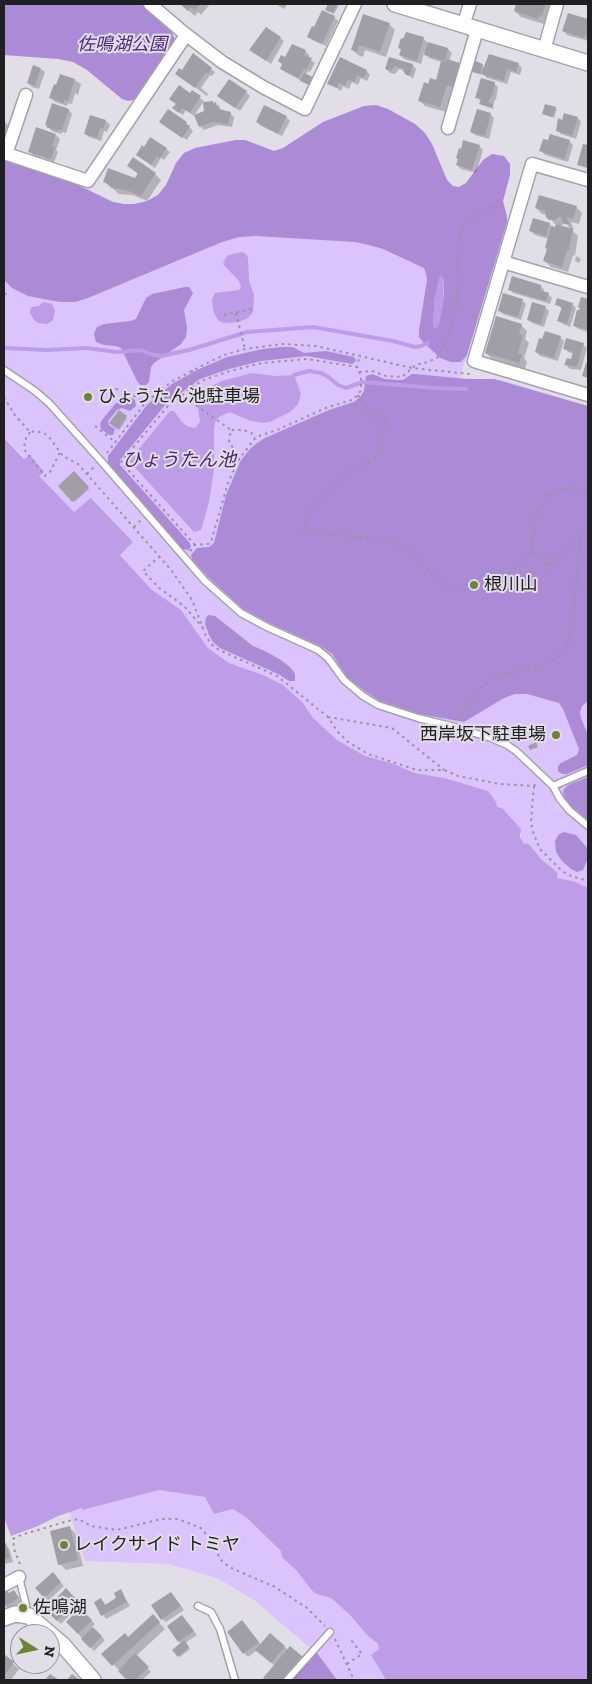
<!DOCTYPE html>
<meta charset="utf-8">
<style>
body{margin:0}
#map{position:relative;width:592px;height:1684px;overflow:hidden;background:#e2dee8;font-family:"Zilla Slab",serif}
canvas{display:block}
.frame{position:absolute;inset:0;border:5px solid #201f22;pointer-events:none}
.north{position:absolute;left:10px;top:1624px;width:50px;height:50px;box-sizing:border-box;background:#e2dee8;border:1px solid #949299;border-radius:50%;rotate:100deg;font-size:14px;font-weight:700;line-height:20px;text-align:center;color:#201f22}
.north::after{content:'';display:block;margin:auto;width:18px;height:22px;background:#6d8436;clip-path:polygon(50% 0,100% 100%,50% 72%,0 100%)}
</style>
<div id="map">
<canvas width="592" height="1684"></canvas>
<div class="frame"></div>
<div class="north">N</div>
</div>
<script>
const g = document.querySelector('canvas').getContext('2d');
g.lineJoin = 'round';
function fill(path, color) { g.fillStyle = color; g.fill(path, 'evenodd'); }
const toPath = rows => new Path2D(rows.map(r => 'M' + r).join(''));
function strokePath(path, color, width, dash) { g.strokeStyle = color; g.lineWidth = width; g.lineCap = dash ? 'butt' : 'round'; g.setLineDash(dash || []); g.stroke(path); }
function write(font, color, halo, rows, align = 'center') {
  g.font = font + ' "Zilla Slab","Noto Sans JP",serif'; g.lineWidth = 4; g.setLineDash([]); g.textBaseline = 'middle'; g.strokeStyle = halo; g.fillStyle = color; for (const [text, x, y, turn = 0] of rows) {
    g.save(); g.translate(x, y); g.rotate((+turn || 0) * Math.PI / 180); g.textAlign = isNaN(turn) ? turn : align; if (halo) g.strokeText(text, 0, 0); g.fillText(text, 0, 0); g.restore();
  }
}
fill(toPath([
 [376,105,388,109,415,124,425,133,432,144,447,180,453,186,459,187,466,183,483,160,492,154,504,156,510,164,510,175,503,201,507,217,507,222,460,378,502,380,588,406,588,888,573,881,557,878,558,873,541,859,528,843,524,845,521,839,521,829,497,807,444,778,415,773,391,763,365,756,347,746,337,740,313,718,303,703,283,685,263,675,229,663,208,648,181,610,152,590,120,554,133,542,92,498,74,513,39,476,18,451,4,438,4,159,70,181,113,202,124,204,134,204,147,201,158,195,166,185,176,163,184,153,195,148,236,140,245,140,274,151,283,148,323,122,364,106],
 [159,1490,205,1497,214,1514,233,1509,247,1518,282,1551,282,1557,296,1570,314,1593,331,1598,350,1615,367,1635,378,1644,379,1649,371,1655,386,1680,337,1680,316,1653,254,1600,217,1578,169,1564,85,1561,69,1512]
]), '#dbc3fe');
fill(toPath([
 [4,4,141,4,172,32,175,40,138,97,133,100,128,101,122,99,87,70,73,62,58,59,4,55],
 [376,105,388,109,415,124,425,133,432,144,447,180,453,186,459,187,466,183,483,160,492,154,504,156,510,164,510,175,503,201,507,217,507,222,467,355,461,362,451,362,440,358,423,342,419,337,419,330,427,280,426,274,424,268,383,249,369,245,355,242,256,236,239,237,222,242,88,298,75,302,60,302,28,296,12,288,4,280,4,159,70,181,113,202,124,204,134,204,147,201,158,195,166,185,176,163,184,153,195,148,236,140,245,140,274,151,283,148,323,122,364,106],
 [444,279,444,295,439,324,433,325,435,296],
 [185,287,189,287,193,293,184,310,187,328,186,337,181,344,154,363,151,367,149,382,146,385,140,385,137,381,121,348,115,346,104,345,96,342,94,334,97,327,104,324,130,321,136,319,146,298,152,294],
 [282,347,293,347,304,353,326,351,354,357,356,361,352,364,307,356,261,361,229,369,200,379,166,404,120,460,120,465,189,542,191,546,189,550,182,549,108,463,108,456,147,405,172,384,197,370,227,357,263,349],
 [372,374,385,379,398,380,403,380,412,374,415,374,467,379,494,379,588,406,588,701,582,706,580,712,581,718,588,735,588,765,567,774,562,774,558,771,558,766,561,763,577,755,579,749,563,709,559,703,527,694,515,694,504,698,464,722,419,714,380,701,366,692,347,677,332,654,320,646,269,623,243,609,209,578,192,560,191,555,197,548,209,547,214,543,226,495,241,460,250,449,257,443,265,438,329,410,354,402,360,397,364,391,366,376],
 [131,398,135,400,136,406,130,411,122,408,117,410,108,421,109,425,115,429,113,435,109,435,101,429,100,424,102,420,115,404,124,399],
 [209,615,215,616,253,646,265,651,281,660,291,668,295,674,295,681,289,681,278,674,220,648,213,642,209,635,205,624,206,617],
 [588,777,588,820,572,807,565,799,563,794,564,789,568,785],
 [564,832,576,835,588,849,588,858,583,870,577,872,571,869,562,861,556,852,555,841,559,834],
 [317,1653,337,1680,292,1680]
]), '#ab8bd6');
fill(toPath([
 [242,252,246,254,248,258,249,280,254,295,253,312,248,318,239,322,224,323,219,321,216,317,213,310,212,299,215,293,239,290,241,287,239,281,223,264,226,257,229,255],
 [442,276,444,279,443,306,439,324,437,328,435,329,433,325,435,296,439,277],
 [43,302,52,304,55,310,53,320,47,324,38,323,34,320,30,313,31,307,39,306],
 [252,373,275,376,294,375,301,394,298,404,290,412,270,422,262,423,248,420,230,412,219,417,215,422,214,430,214,468,209,502,202,527,201,530,194,532,129,461,170,411,174,411,182,422,187,426,195,428,200,422,197,400,206,389,222,381],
 [4,438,24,459,30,455,44,472,39,476,74,512,91,498,133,542,120,555,152,590,181,610,208,648,229,663,263,675,283,685,303,703,313,718,337,740,365,756,391,763,415,773,444,778,488,791,496,802,497,807,502,808,521,829,520,837,524,844,528,843,541,859,558,873,557,878,573,881,588,888,588,1680,386,1680,371,1655,379,1649,378,1644,367,1635,350,1615,331,1598,314,1593,296,1570,282,1557,281,1551,247,1518,233,1509,214,1514,205,1497,159,1490,82,1510,82,1508,58,1516,38,1526,11,1536,4,1517]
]), '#bd9ce8');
fill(toPath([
 [181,4,210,4,201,15,198,12,195,16],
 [276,4,288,4,284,9],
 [329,4,339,5,334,14,326,10],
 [518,4,550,4,552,8,548,21,545,20,544,24,521,17,515,11],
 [568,14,588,20,588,41,567,35,564,31],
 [334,17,338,21,326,46,312,40,309,36,314,29],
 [389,24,395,30,386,57,365,50,363,57,358,55,352,49],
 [406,33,424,39,428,43,448,49,452,53,449,61,459,64,465,70,459,92,453,90,446,112,425,106,419,100,429,85,437,82,442,62,429,58,424,53,421,64,404,59,400,55],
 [280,38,284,41,271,64,251,50],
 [305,51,309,55,308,58,315,63,310,72,308,71,306,75,314,80,311,86,285,72,281,69,286,59],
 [389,58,413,65,416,69,413,79,405,71,399,69,395,74,390,73,386,69],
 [518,64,522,68,520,75,511,72,507,84,487,78,482,73,481,75,473,71,482,65,485,68],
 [41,69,45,72,39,89,32,87,28,83],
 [211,69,215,72,212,76,210,75,201,88,208,94,207,96,177,74,182,71],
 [367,71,370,75,367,81,361,78,358,85,352,82,349,89,343,86,341,91,329,83],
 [75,80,81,84,78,95,75,93,72,104,68,103,67,106,55,102,51,98],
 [494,83,498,87,496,100,495,99,493,106,494,109,482,105,481,104,481,101,476,97],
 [192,92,204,101,194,116,186,110,183,115,178,112],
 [246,92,250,96,240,111,223,100],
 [212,102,220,108,221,111,230,113,234,117,232,127,218,125,204,130,200,126,206,112],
 [555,108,557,109,554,118,544,114],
 [69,110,72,114,66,133,62,132,61,134,52,131,48,127],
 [490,114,494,118,489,139,475,135,471,132],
 [91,116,106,121,110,125,107,132,104,131,101,141,89,137,85,134],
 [286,117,290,121,282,136,261,126,257,122],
 [578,118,581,122,576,139,561,134,557,130,563,121],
 [4,121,8,125,4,142],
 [186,123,193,131,187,140,165,126],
 [56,135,60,139,56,150,58,152,54,162,33,155,29,151],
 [569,141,573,145,568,162,545,155,541,151],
 [479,146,483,150,476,173,461,169,457,165,459,160],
 [166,149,170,152,164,160,161,158,155,168,141,158],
 [128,166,155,174,161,180,147,201,133,195,119,194,104,181,135,179,138,174],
 [576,207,582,213,579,224,571,222,574,230,572,230,578,236,575,256,573,255,568,272,551,267,545,261,548,250,549,239,535,235,531,231,549,224,556,229,557,226,547,215,542,214,536,208],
 [565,223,572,230,559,227],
 [576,256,581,259,579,263,575,261],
 [541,286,544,290,544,292,548,294,552,298,550,304,513,293,510,289],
 [582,299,588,301,588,332,578,329,574,325,581,309],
 [522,300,526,304,521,320,503,314,500,311],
 [557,304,572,304,576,308,570,327,563,324,559,321,562,309],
 [545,307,549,311,544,327,532,323,528,319],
 [521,325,527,331,525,339,529,343,524,358,527,362,525,369,492,359,486,353],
 [560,337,564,341,558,361,540,356,536,352],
 [583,345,587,348,581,370,570,369,566,365,572,361,574,354,568,352,565,348],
 [120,412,127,418,119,430,111,423],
 [74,472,89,489,74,502,59,486],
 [69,1527,75,1533,83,1566,66,1570,60,1564],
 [4,1545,5,1545,9,1548,13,1562,4,1564],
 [53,1574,64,1586,48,1601,37,1588],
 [66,1590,80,1604,61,1624,47,1610],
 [13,1591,22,1602,9,1610,4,1604,4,1594,7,1592,9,1594],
 [121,1591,130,1606,106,1619,95,1603,101,1600,106,1605,118,1599],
 [171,1593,184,1610,166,1622,162,1619],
 [80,1609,95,1624,92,1627,105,1640,94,1651,67,1622],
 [153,1616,165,1629,136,1656,151,1672,142,1680,129,1680,103,1654,129,1638],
 [182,1616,197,1635,185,1643,190,1649,180,1657,174,1650,181,1644,179,1641],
 [242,1621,261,1645,271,1634,288,1650,290,1648,308,1664,294,1680,267,1680,265,1678,275,1666,257,1650,248,1657,244,1653],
 [4,1656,19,1669,11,1680,4,1680]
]), '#0003');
strokePath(toPath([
 [4,348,47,350,86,348,117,352,141,350,151,354,161,356,189,350,247,332,313,327,393,341,415,347,421,346,428,343],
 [294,375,309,371,321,373,327,376,338,385,346,388,363,382,435,388,466,389]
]), '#bd9ce8', 4);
fill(toPath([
 [180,4,200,4,195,10,191,7,188,11],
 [328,4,337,4,333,13,325,10],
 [516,4,546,4,542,16,539,15,538,19,514,11],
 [322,10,335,16,322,44,307,37,312,26,314,27],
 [568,13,588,19,588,36,585,35,584,38,562,31],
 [363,14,390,23,380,52,359,45,357,52,351,50],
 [266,27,281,37,266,61,249,50],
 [406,32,424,37,417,61,399,55,401,49,398,48,401,38,403,39],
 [428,42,448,48,445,61,424,55],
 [292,44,306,50,304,55,312,58,306,70,304,68,299,78,280,69,282,64,278,61,281,55,285,57],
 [193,53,212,68,208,74,206,72,195,88,175,74,179,68,182,70],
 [489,54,519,63,516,72,507,69,504,81,481,74],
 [340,57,367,70,364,78,357,75,354,82,348,79,345,86,339,83,337,88,327,84],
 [389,57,413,64,410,76,406,75,403,71,404,69,395,66,391,71,385,69],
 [447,59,460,63,453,87,447,85,440,107,418,101,424,82,428,84,430,78,436,80,441,61,446,62],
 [475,61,483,64,480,74,472,72],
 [33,65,41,68,35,86,27,83],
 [304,73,313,77,309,85,300,81],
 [60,74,75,79,68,101,64,100,64,103,49,98,54,84,56,85],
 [481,78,495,82,492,97,491,96,488,103,493,104,492,108,479,104,481,99,475,98],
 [229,79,247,91,235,108,217,96],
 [179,85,190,93,192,90,201,96,190,113,182,108,179,113,172,108,176,104,169,99],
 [213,101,213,103,216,102,217,106,219,105,219,109,231,112,228,124,213,122,199,127,194,115,204,111,203,102],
 [52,103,69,109,62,130,58,129,57,131,46,127,47,125,45,125],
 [545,104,556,107,552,117,542,114],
 [264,105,287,116,278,134,256,122],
 [168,109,187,122,186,124,190,126,182,138,159,122],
 [477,109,491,113,485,136,470,132],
 [564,113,578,117,572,136,556,131,558,118,562,120],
 [90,115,106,120,103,129,100,128,97,138,84,134],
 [36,127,56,134,52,146,55,147,51,159,28,152],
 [550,134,570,140,565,159,539,151,543,139,548,140],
 [150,137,167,148,160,158,157,156,151,165,136,155,142,145,144,147],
 [463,140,480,145,472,170,456,165,458,159,456,158,459,148,461,149],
 [583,144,588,145,588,168,577,165],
 [133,157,156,173,141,196,126,190,112,188,106,183,103,182,108,168,135,178,138,173,127,166],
 [539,195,577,206,573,219,566,217,570,224,564,224,560,216,554,220,549,220,546,217,545,211,535,208],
 [533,218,550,223,546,236,529,231],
 [556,224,573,229,569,250,567,250,562,267,543,261,547,249,545,248,551,226,555,227],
 [512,276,541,285,540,290,549,293,546,301,508,290],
 [503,293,523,299,518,317,498,311],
 [581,297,588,299,588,330,573,326,577,310,579,310,580,308,578,307],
 [557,298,573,303,567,324,557,321,562,307,555,305],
 [532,302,546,306,541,324,527,320],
 [496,316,522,324,519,334,523,336,518,353,522,355,519,363,485,353],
 [545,331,561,336,554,358,535,352,539,338,542,339],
 [566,338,584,343,577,367,564,365,567,358,571,359,573,352,563,349],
 [586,363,588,364,588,378,582,376],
 [119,410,127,416,117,429,109,423],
 [74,471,89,487,72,502,58,486],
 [536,742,538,747,530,750,528,746],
 [70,1526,78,1560,58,1565,50,1531],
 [6,1543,10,1558,4,1560,4,1544],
 [53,1572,61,1582,44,1598,35,1588],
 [66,1588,77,1600,57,1621,45,1610],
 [121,1589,127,1602,101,1616,94,1602,101,1598,105,1605,116,1598,114,1593],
 [14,1590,19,1598,4,1607,4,1593,7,1591,9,1593],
 [171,1592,181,1606,161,1620,151,1605],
 [80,1608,92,1620,78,1634,66,1622],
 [153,1614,160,1622,112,1666,101,1654,125,1633,128,1637],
 [182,1615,194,1631,178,1642,167,1626],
 [242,1620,259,1642,243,1654,227,1632],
 [93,1627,102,1636,90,1648,81,1639],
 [270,1633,285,1646,271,1663,255,1650],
 [184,1640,189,1647,178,1657,172,1650],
 [290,1646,303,1657,283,1680,266,1680,263,1678],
 [135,1653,149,1667,135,1680,127,1680,118,1671],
 [4,1654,14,1662,4,1676],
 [50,1674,59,1680,45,1680],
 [72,1674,80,1680,67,1680]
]), '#a29ea8');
const service = toPath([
 [4,370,35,391,49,403,101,461,205,581,241,613,267,627,318,650,328,658,344,680,363,696,378,705,418,718,455,727,491,738,507,745,516,751,553,786,560,799,569,810,588,826],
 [553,786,588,771],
 [19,1577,26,1605,25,1615],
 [198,1606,211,1612,220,1629,235,1680],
 [287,1680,330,1632]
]);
const minor = toPath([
 [150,4,184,33,222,62,263,87,305,109,355,4],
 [463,26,470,4],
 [544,50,557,4],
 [448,128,477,30],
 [4,153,88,181,186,35],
 [6,154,26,95],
 [588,180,532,164,474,361,588,395],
 [503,262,588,287],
 [4,1585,19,1577]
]);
const tertiary = toPath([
 [395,4,588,63],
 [4,1618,15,1614,29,1616,63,1645,93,1680]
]);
strokePath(service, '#a5a2ab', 9);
strokePath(minor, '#a5a2ab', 15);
strokePath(tertiary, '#a5a2ab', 18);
strokePath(toPath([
 [4,294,10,293],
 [236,313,245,349],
 [224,315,252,309],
 [192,370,191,404,197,406,231,430],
 [359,372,372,371,386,376,402,377,417,364,422,364,437,358,446,342,456,311,458,277,458,241,464,224,480,211,498,205,507,207],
 [358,395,370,416,385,416,381,455,370,462,353,466,338,483,310,509,305,521,304,529,311,532,391,541,411,550,440,583,456,587,510,573,522,563,531,551,537,513,544,501,550,494,560,489,575,488,588,495],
 [4,397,14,414,30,432,35,431,44,433,49,437,63,456,78,464,172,571,192,600,206,636,211,644,219,650,277,676,287,684,328,717,337,731,348,742,368,754,417,770,444,770,458,776,500,784,534,786,536,784],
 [108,400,116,389,128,392,145,403],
 [95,426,115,442],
 [30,432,25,440,24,449,45,476,50,472,60,452],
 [107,453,145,403,171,382,211,361,227,354,245,349,282,344,316,346,412,368,470,374],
 [239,459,229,441,231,430,243,430,250,432,256,437],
 [87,474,94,467],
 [134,527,141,520],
 [195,545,121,462,168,406,201,381,230,371,262,363,307,359,357,367],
 [190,551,195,545,208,544,211,542,228,483,239,459,256,437,277,430,328,407,352,400,358,395,361,390,361,376,357,367,360,355],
 [531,552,545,558,546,569,581,536],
 [160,556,143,571,158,587,184,606,203,628],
 [328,717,392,728,444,770],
 [459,720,464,708,474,694,490,680,510,673,535,669,553,661,566,649,573,615,581,536,588,527],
 [534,786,531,821,533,832,540,849,562,871,571,876,588,881],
 [20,1564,14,1549,13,1539,21,1535,68,1521,78,1519,91,1526,117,1530,161,1519,178,1519,201,1528,209,1538,221,1560,229,1567,275,1587,307,1608,325,1626],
 [335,1639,354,1680],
 [347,1664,362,1654,350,1639]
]), '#97949c', 2, [2.5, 4]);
strokePath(service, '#fff', 6);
strokePath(minor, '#fff', 12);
strokePath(tertiary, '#fff', 15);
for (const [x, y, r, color] of [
 [88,397,5,"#6d8436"],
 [474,585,5,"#6d8436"],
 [556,735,5,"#6d8436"],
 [64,1545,5,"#6d8436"],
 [23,1608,5,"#6d8436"]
]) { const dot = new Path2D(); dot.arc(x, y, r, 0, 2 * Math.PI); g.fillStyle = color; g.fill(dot); strokePath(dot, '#e2dee8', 2); }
write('italic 18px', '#51247d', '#e2dee8', [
 ["佐鳴湖公園",122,45]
]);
write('18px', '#201f22', '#e2dee8', [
 ["ひょうたん池駐車場",98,397],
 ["根川山",484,585],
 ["西岸坂下駐車場",546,735,"right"],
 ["レイクサイド トミヤ",74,1545],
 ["佐鳴湖",33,1608]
], 'left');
write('italic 19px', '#4d1f77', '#e2dee8', [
 ["ひょうたん池",179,461]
]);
</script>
